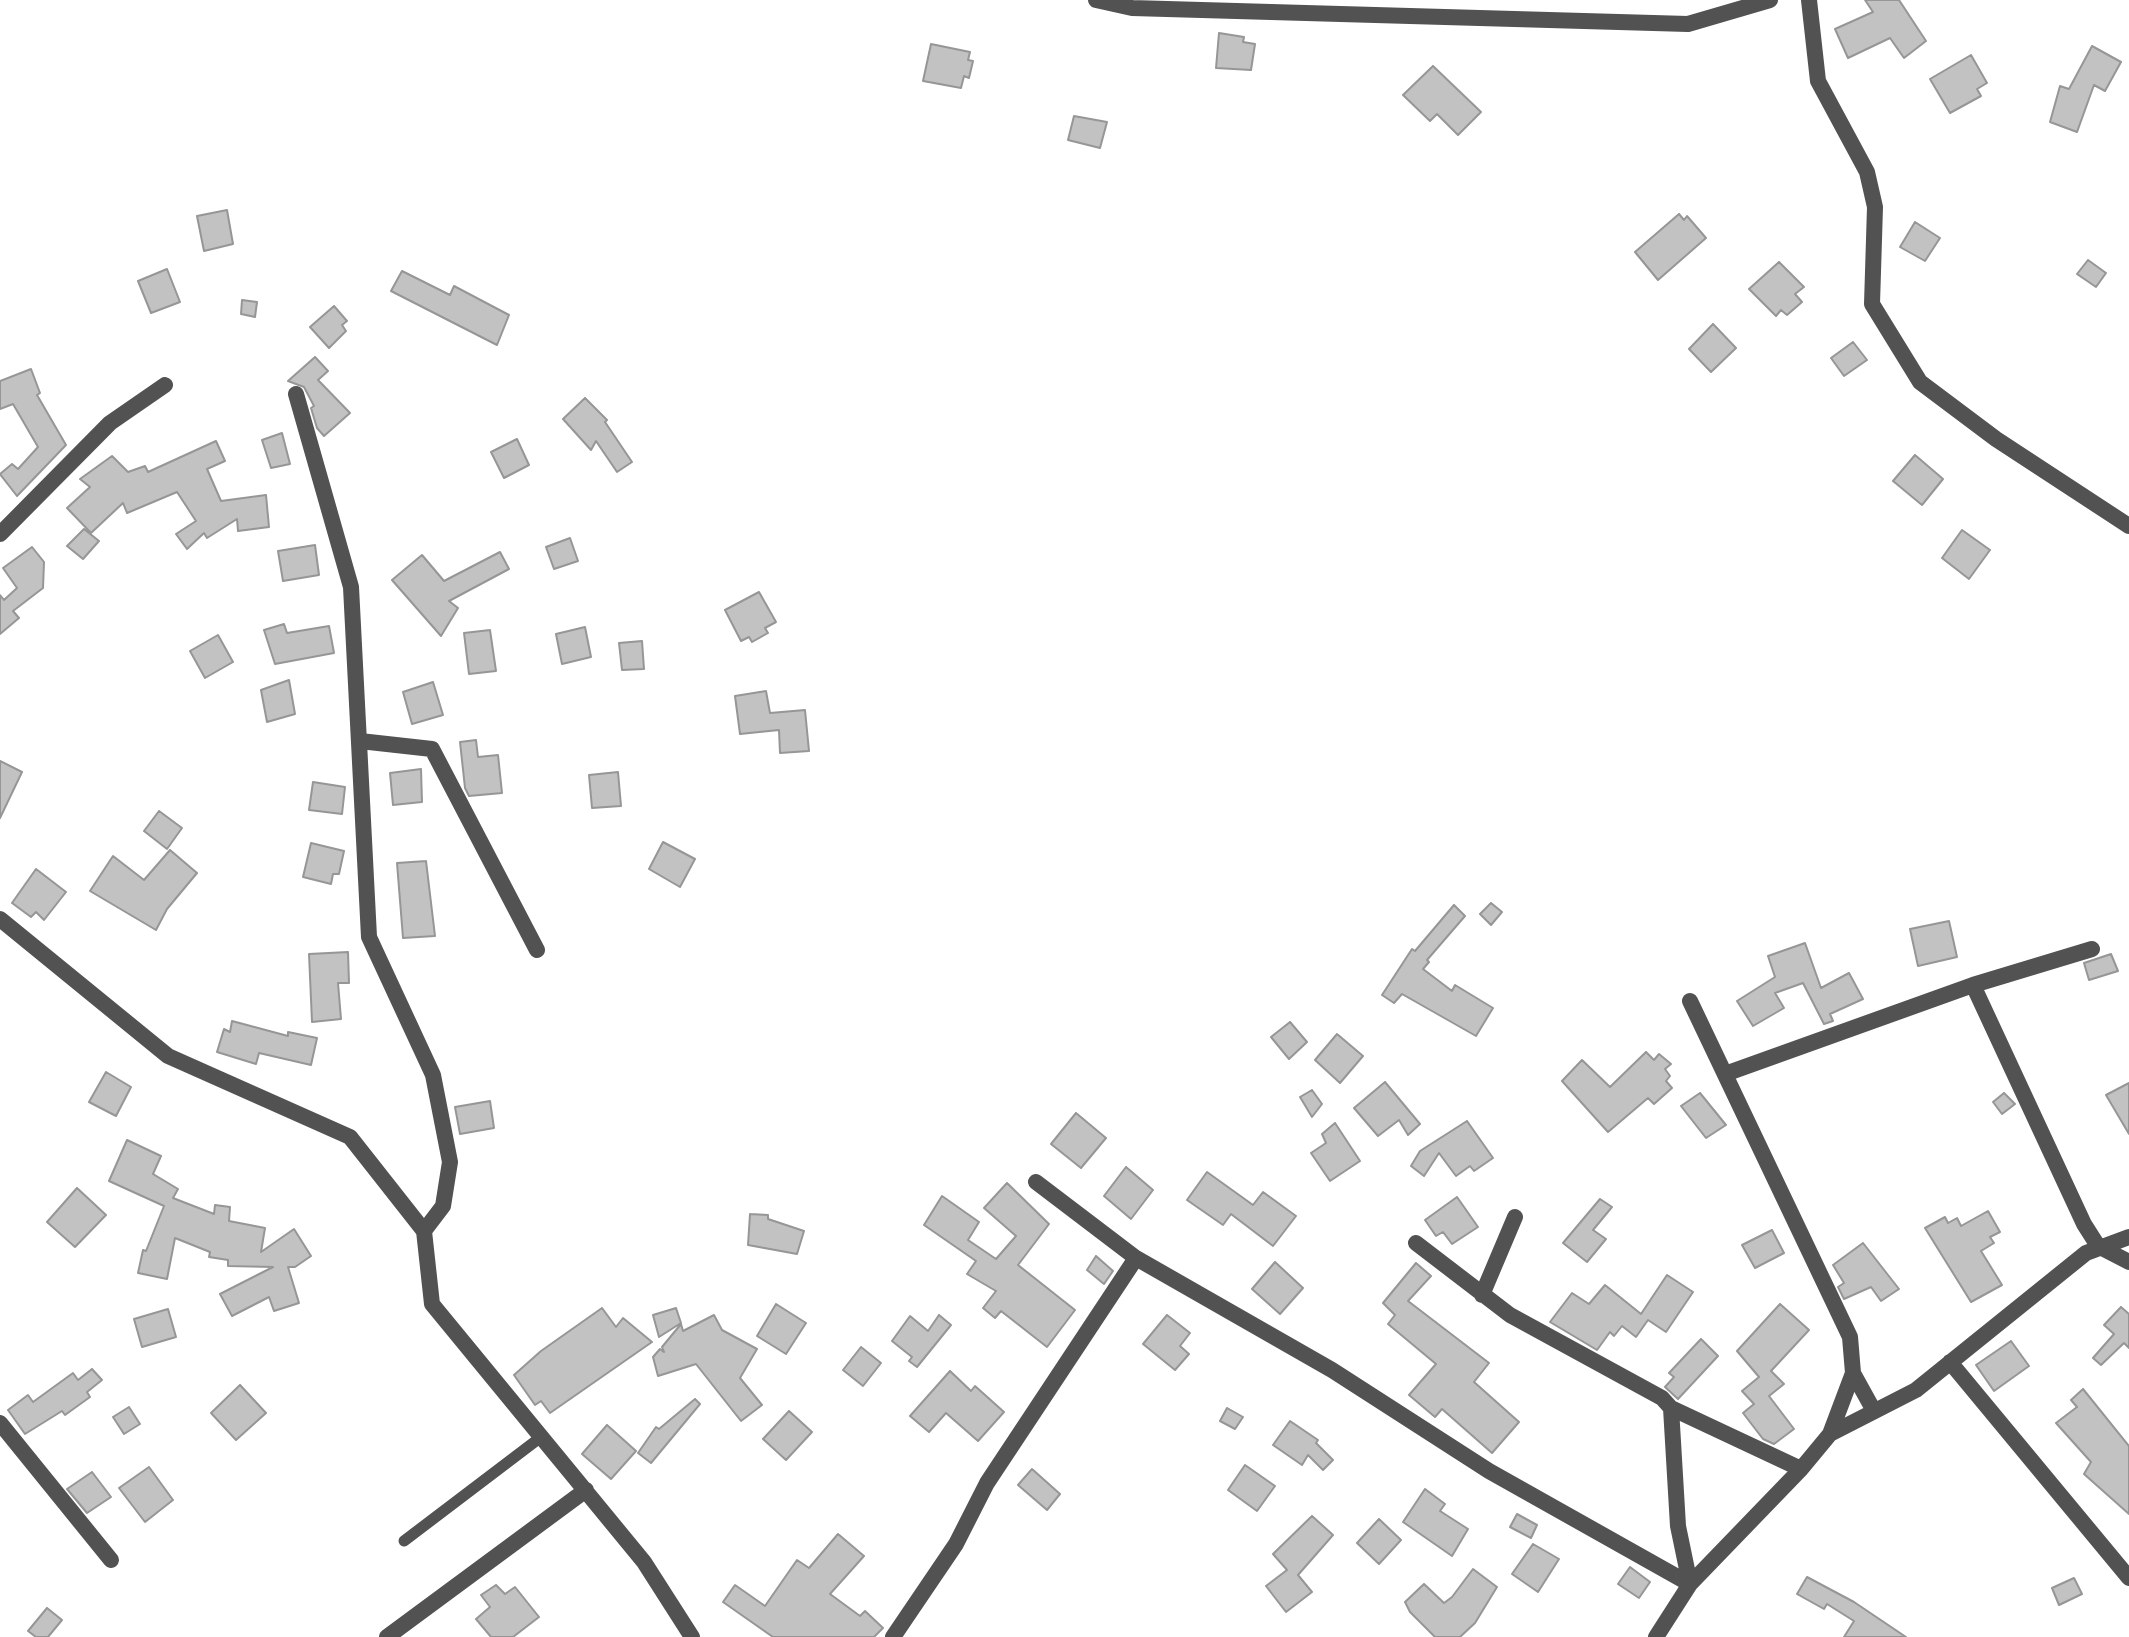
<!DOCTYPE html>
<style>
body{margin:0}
canvas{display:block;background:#fff}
</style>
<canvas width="2129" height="1637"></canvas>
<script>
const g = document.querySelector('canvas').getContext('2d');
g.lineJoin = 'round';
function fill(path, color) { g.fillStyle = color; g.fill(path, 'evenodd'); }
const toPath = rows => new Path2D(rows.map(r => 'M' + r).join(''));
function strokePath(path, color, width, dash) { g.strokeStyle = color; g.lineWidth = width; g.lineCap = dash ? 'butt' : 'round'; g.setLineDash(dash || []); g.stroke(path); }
const building = toPath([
 [1865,0,1899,0,1926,41,1904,58,1890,38,1848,58,1835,29,1873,12,1865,0],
 [1219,33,1244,37,1243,42,1255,44,1251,70,1216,68,1219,33],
 [931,44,970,52,968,60,973,61,969,78,964,76,961,88,923,81,931,44],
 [2092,46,2121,62,2105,91,2094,85,2077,132,2050,122,2060,86,2069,89,2092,46],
 [1971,55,1987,83,1977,89,1981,96,1950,113,1930,79,1971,55],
 [1433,66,1481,112,1458,135,1437,114,1430,121,1403,95,1433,66],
 [1074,116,1107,122,1100,148,1068,140,1074,116],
 [227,210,233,244,204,251,197,216,227,210],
 [1679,214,1684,220,1687,216,1706,238,1658,280,1635,252,1679,214],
 [1915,222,1940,238,1925,261,1900,247,1915,222],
 [2088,260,2106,273,2096,287,2077,274,2088,260],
 [1779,262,1804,287,1795,294,1802,302,1787,315,1781,310,1776,316,1749,289,1779,262],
 [167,269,180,302,151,313,138,281,167,269],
 [402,271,450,295,454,286,509,315,497,345,391,291,402,271],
 [242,300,257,302,255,317,241,314,242,300],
 [334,306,347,321,342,325,346,331,329,348,310,327,334,306],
 [1713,324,1736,348,1711,372,1689,349,1713,324],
 [1853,342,1867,360,1844,376,1831,358,1853,342],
 [315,357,328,371,318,380,350,413,324,436,317,428,311,408,314,406,304,387,288,381,315,357],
 [31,369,40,393,37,395,66,445,17,496,0,474,12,464,18,469,38,447,13,404,0,409,0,381,31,369],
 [585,398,607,420,605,422,632,462,617,472,596,441,591,450,563,419,585,398],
 [282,433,290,464,271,468,262,440,282,433],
 [517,439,529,465,504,478,491,452,517,439],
 [216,441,225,461,207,469,221,501,266,495,269,527,238,531,237,519,207,538,204,533,187,549,176,534,196,521,177,492,127,513,123,503,91,533,67,508,90,487,80,479,112,456,128,472,145,466,148,472,216,441],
 [1915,455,1943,479,1922,505,1893,481,1915,455],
 [84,529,99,541,83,559,67,546,84,529],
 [1962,530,1990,550,1969,579,1942,558,1962,530],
 [570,538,578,561,554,569,546,547,570,538],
 [315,545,319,575,283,581,278,551,315,545],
 [32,547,44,562,43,588,13,611,19,618,0,634,0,595,4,600,17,588,3,568,32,547],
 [500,552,509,569,449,601,458,608,441,636,392,580,422,555,444,581,500,552],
 [759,592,776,622,765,628,768,633,752,642,749,637,741,641,725,610,759,592],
 [284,624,287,633,329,626,334,653,275,664,264,630,284,624],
 [585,627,591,657,562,664,556,634,585,627],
 [490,630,496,671,469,674,464,633,490,630],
 [218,635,233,662,205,678,190,651,218,635],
 [642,641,644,669,622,670,619,643,642,641],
 [289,680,295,714,267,722,261,690,289,680],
 [433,682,443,715,412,724,403,692,433,682],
 [766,691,770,713,805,710,809,751,780,753,779,730,740,734,735,696,766,691],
 [476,740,478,757,498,755,502,793,469,796,465,788,460,742,476,740],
 [0,761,22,772,0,818,0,761],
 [421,769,422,802,393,805,390,773,421,769],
 [618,772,621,806,592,808,589,775,618,772],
 [313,782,345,787,342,814,309,810,313,782],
 [159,811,182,828,167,849,144,831,159,811],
 [663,842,695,859,680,887,649,869,663,842],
 [311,843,344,851,339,874,333,874,331,884,303,877,311,843],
 [170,850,197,873,167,909,156,930,90,891,113,856,144,880,170,850],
 [426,861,435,936,403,938,397,863,426,861],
 [36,869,66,892,44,920,36,912,31,917,12,903,36,869],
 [1491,903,1502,912,1491,925,1480,914,1491,903],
 [1454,905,1465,916,1427,960,1429,962,1423,969,1452,991,1455,985,1493,1008,1476,1036,1402,994,1394,1003,1382,995,1412,949,1415,951,1454,905],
 [1949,921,1957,957,1918,966,1910,929,1949,921],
 [1805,943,1821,988,1849,973,1863,999,1830,1014,1833,1021,1824,1024,1803,983,1775,993,1784,1008,1753,1026,1737,1001,1775,977,1768,956,1805,943],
 [348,952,349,983,338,983,341,1019,312,1022,309,954,348,952],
 [2111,954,2118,971,2089,980,2084,963,2111,954],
 [232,1021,288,1036,288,1032,317,1038,311,1065,259,1053,256,1064,217,1052,224,1029,230,1032,232,1021],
 [1290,1022,1307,1042,1289,1059,1271,1037,1290,1022],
 [1337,1034,1363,1056,1340,1083,1315,1060,1337,1034],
 [1646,1052,1654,1060,1659,1054,1671,1064,1665,1069,1670,1076,1666,1081,1672,1088,1654,1104,1648,1098,1608,1132,1562,1081,1582,1060,1610,1087,1646,1052],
 [106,1072,131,1087,116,1116,89,1102,106,1072],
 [1385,1082,1420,1124,1408,1135,1399,1120,1378,1136,1354,1108,1385,1082],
 [2129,1083,2129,1134,2106,1095,2129,1083],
 [1312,1090,1322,1104,1312,1117,1300,1097,1312,1090],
 [1700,1093,1726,1125,1706,1138,1681,1106,1700,1093],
 [2004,1093,2015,1104,2002,1114,1993,1102,2004,1093],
 [490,1101,494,1128,460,1134,455,1107,490,1101],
 [1076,1113,1106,1138,1081,1168,1051,1144,1076,1113],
 [1467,1121,1493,1158,1474,1171,1470,1166,1456,1176,1439,1153,1424,1176,1411,1166,1420,1151,1467,1121],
 [1335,1123,1360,1161,1330,1181,1311,1153,1326,1143,1322,1134,1335,1123],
 [127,1140,161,1156,153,1174,178,1189,173,1198,214,1214,215,1205,230,1207,229,1221,265,1228,261,1252,294,1229,311,1256,295,1267,288,1267,299,1303,274,1311,269,1297,232,1316,220,1294,273,1267,228,1266,228,1260,209,1257,210,1252,175,1238,167,1279,138,1273,143,1250,146,1251,164,1206,109,1181,127,1140],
 [1126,1167,1153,1190,1131,1219,1104,1196,1126,1167],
 [1207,1172,1253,1205,1263,1192,1296,1216,1273,1246,1231,1214,1223,1225,1187,1200,1207,1172],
 [1007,1183,1049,1224,1018,1265,1075,1310,1047,1347,1001,1311,995,1318,983,1308,996,1291,967,1274,976,1261,924,1225,942,1196,979,1222,968,1240,996,1259,1016,1236,984,1208,1007,1183],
 [77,1188,106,1215,75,1247,47,1222,77,1188],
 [1457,1197,1478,1227,1452,1244,1443,1232,1436,1236,1425,1220,1457,1197],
 [1600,1199,1612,1207,1593,1230,1606,1239,1587,1262,1563,1243,1600,1199],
 [1988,1211,2000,1232,1990,1237,1994,1243,1981,1251,2002,1285,1971,1302,1925,1228,1945,1217,1948,1223,1957,1218,1961,1226,1988,1211],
 [750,1214,768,1215,768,1219,804,1231,797,1254,748,1245,750,1214],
 [1772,1230,1784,1253,1755,1268,1742,1245,1772,1230],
 [1863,1243,1899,1289,1881,1301,1871,1287,1844,1299,1838,1287,1844,1283,1833,1265,1863,1243],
 [1096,1256,1113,1271,1104,1284,1087,1270,1096,1256],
 [1275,1262,1303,1288,1280,1314,1252,1289,1275,1262],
 [1416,1263,1431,1276,1408,1301,1489,1363,1474,1382,1519,1422,1492,1453,1442,1409,1435,1417,1409,1395,1436,1364,1388,1324,1395,1315,1383,1303,1416,1263],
 [1667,1275,1693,1292,1666,1332,1648,1320,1636,1337,1622,1326,1614,1336,1610,1332,1597,1350,1550,1322,1572,1293,1589,1304,1605,1285,1641,1314,1667,1275],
 [776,1304,806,1323,786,1354,757,1336,776,1304],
 [1780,1304,1809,1330,1771,1371,1784,1384,1769,1396,1794,1429,1774,1444,1763,1439,1743,1413,1754,1404,1742,1391,1759,1377,1737,1351,1780,1304],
 [2121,1307,2129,1314,2129,1348,2124,1343,2101,1365,2093,1358,2114,1334,2104,1325,2121,1307],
 [602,1308,616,1327,623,1318,652,1342,550,1413,541,1401,535,1405,514,1375,541,1351,602,1308],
 [676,1308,681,1323,659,1337,653,1315,676,1308],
 [168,1309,176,1337,142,1347,134,1319,168,1309],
 [714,1315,722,1330,757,1349,740,1378,762,1405,741,1421,696,1364,658,1376,653,1357,660,1349,664,1352,662,1347,681,1324,683,1331,714,1315],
 [939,1315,951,1325,917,1367,909,1361,912,1357,892,1341,910,1316,928,1331,939,1315],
 [1167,1315,1190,1333,1180,1346,1189,1354,1175,1370,1143,1344,1167,1315],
 [1701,1339,1718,1356,1678,1399,1665,1387,1674,1377,1669,1373,1701,1339],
 [2011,1341,2029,1366,1994,1391,1976,1365,2011,1341],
 [861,1347,881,1363,863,1386,843,1370,861,1347],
 [92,1369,102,1380,87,1392,90,1397,65,1415,62,1411,25,1434,8,1410,28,1395,33,1402,73,1373,78,1380,92,1369],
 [950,1371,971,1391,975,1386,1004,1412,978,1441,946,1413,929,1432,910,1416,950,1371],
 [240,1385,266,1413,236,1440,211,1413,240,1385],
 [2083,1389,2129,1446,2129,1514,2084,1474,2091,1462,2056,1423,2077,1407,2071,1400,2083,1389],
 [695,1399,700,1404,651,1463,638,1453,656,1427,659,1429,695,1399],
 [129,1407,140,1424,124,1434,113,1417,129,1407],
 [1227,1408,1243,1417,1235,1429,1220,1421,1227,1408],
 [789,1411,812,1432,786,1460,763,1439,789,1411],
 [1290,1421,1318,1440,1316,1443,1333,1460,1323,1470,1308,1455,1302,1465,1273,1445,1290,1421],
 [607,1425,636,1451,611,1479,582,1454,607,1425],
 [1245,1465,1275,1486,1257,1511,1228,1490,1245,1465],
 [149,1467,173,1500,145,1522,119,1488,149,1467],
 [1032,1469,1060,1494,1047,1510,1018,1485,1032,1469],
 [92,1472,111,1497,87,1513,67,1489,92,1472],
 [1425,1489,1445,1504,1440,1511,1468,1529,1452,1556,1403,1522,1425,1489],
 [1517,1514,1537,1525,1531,1538,1510,1527,1517,1514],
 [1312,1516,1333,1535,1298,1575,1312,1592,1286,1612,1266,1586,1287,1570,1273,1554,1312,1516],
 [1379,1519,1401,1540,1379,1564,1357,1543,1379,1519],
 [838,1534,864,1556,830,1594,860,1616,865,1611,883,1628,874,1637,773,1637,723,1602,735,1585,765,1606,797,1560,809,1568,838,1534],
 [1533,1544,1559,1559,1538,1592,1512,1574,1533,1544],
 [1630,1567,1650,1582,1639,1598,1618,1584,1630,1567],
 [1473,1569,1497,1587,1475,1623,1460,1637,1435,1637,1410,1612,1405,1602,1424,1584,1444,1603,1452,1597,1473,1569],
 [1807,1577,1854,1602,1906,1637,1844,1637,1854,1621,1827,1604,1824,1609,1797,1594,1807,1577],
 [2074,1578,2082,1594,2059,1605,2052,1588,2074,1578],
 [496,1585,505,1594,515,1587,539,1617,513,1637,491,1637,476,1619,490,1607,481,1595,496,1585],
 [47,1608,62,1620,48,1637,36,1637,28,1631,47,1608]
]);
fill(building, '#c2c2c2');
strokePath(building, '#969696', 2);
strokePath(toPath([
 [404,1541,541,1437]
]), '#525252', 11);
strokePath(toPath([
 [1096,0,1132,8,1688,24,1770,0],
 [1809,0,1818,81,1867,172,1875,207,1872,304,1920,382,1996,439,2129,526],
 [296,394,351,587,369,937,433,1075,450,1162,443,1206,424,1231],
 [0,534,110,423,165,385],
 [360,741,432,749,537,950],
 [0,919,168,1056,350,1137,424,1231,432,1304,644,1562,692,1637],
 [1973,985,2084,1224,2098,1246,2129,1262],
 [1690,1001,1850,1337,1853,1373,1830,1434],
 [1725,1074,1973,985,2092,949],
 [1036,1182,1136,1258,1332,1370,1489,1471,1690,1584],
 [1416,1243,1510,1315,1662,1398,1671,1408,1678,1526,1690,1584],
 [1482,1295,1515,1217],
 [1950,1362,2129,1578],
 [1853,1373,1874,1411],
 [1671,1408,1801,1469],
 [0,1423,111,1560],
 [387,1637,586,1490],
 [893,1637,956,1544,987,1483,1136,1258],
 [1656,1637,1690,1584,1801,1469,1830,1434,1916,1390,2086,1253,2129,1237]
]), '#525252', 16);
</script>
